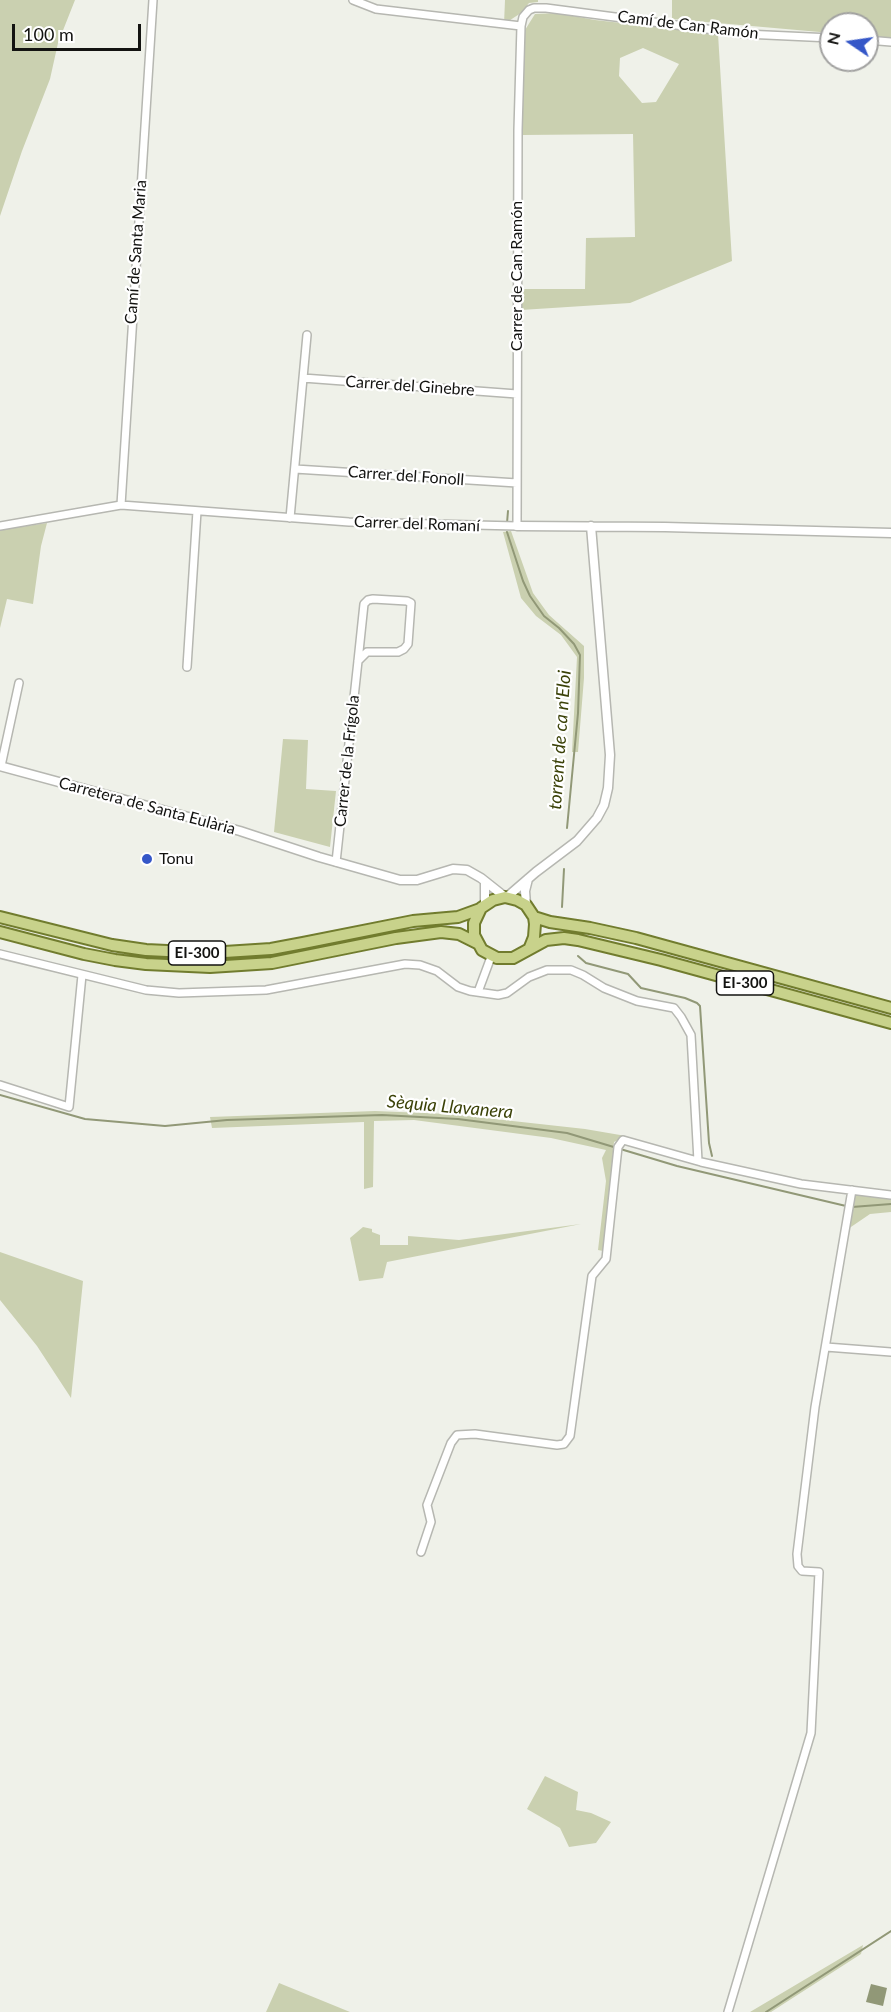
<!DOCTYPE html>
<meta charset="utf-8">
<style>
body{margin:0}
#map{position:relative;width:891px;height:2012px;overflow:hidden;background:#eff1e9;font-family:Lato,sans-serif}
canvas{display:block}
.north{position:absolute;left:819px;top:12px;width:60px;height:60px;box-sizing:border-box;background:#fff;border:2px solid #a1a1a0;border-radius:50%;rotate:283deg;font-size:16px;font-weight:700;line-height:24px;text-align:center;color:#131311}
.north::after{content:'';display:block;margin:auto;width:21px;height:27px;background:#3557c8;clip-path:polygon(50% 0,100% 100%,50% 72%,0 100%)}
.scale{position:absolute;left:12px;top:24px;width:129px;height:27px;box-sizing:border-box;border:3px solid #131311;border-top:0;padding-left:8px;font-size:18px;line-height:21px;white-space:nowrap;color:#131311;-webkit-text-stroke:4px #fff;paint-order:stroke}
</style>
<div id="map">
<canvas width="891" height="2012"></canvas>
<div class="north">N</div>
<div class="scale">100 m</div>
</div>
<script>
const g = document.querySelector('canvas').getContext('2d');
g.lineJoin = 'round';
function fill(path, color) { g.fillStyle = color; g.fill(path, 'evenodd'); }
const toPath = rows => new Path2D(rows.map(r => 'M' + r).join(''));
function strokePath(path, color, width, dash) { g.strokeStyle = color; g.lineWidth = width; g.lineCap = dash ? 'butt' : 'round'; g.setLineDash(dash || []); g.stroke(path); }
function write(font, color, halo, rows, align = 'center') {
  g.font = font + ' Lato,sans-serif'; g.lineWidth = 4.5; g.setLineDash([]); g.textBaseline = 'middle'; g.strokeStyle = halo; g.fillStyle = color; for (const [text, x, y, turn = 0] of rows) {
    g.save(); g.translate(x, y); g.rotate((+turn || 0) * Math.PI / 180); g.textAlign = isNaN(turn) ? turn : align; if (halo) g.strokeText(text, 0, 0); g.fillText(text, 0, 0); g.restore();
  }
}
fill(toPath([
 [0,0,75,0,58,43,50,79,22,151,0,216],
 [505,0,538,0,538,2,529,3,521,13,504,24],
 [672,0,891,0,891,39,867,36,867,24,831,24,831,33,672,19],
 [557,13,595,20,718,34,732,261,630,303,521,310,521,289,585,289,586,238,635,237,633,134,522,135,525,30,535,14],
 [643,48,679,64,656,102,642,103,619,76,620,58],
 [47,523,41,546,33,604,7,599,0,628,0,530],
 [511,531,533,593,549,615,584,646,584,678,578,752,572,752,577,657,561,635,536,616,521,598,503,532],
 [283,739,308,740,306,789,336,791,330,847,274,832],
 [375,1111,449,1114,585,1129,626,1136,614,1142,603,1251,598,1250,606,1181,602,1158,606,1150,551,1138,414,1120,374,1121,373,1187,364,1189,364,1122,212,1128,210,1117],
 [854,1194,891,1198,891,1212,870,1214,848,1229],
 [581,1224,387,1262,383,1278,359,1281,350,1238,363,1227,372,1229,372,1232,380,1235,380,1245,408,1245,408,1236,459,1240],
 [0,1252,83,1281,71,1398,37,1346,0,1300],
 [545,1776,578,1792,576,1810,591,1813,611,1822,596,1843,569,1847,560,1828,527,1809],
 [863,1945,861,1954,771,2012,750,2012],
 [279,1983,350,2012,266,2012]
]), '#cad0b0');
fill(toPath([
 [871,1984,887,1988,883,2006,866,2002]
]), '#919877');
strokePath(toPath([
 [507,523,508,511],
 [507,532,523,581,530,596,544,616,559,628,574,644,580,655,578,713,567,828],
 [562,907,564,869],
 [578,956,586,963,628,974,641,988,685,998,697,1003,700,1006,709,1143,712,1156],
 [0,1095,85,1119,165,1126,227,1120,382,1115,458,1119,567,1133,677,1166,846,1206],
 [852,1207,891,1204],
 [766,2012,891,1931]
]), '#919877', 2);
const minor = toPath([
 [353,0,376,9,521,26],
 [867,40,891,42],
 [303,378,517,394],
 [295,469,517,483],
 [121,505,153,0],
 [290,518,307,335],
 [0,526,121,505,349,522,517,526,518,130,521,26,523,17,529,10,534,8,546,8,745,34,831,38],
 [187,667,197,511],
 [1,766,19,683],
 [336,862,358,661,364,604,368,600,373,599,407,601,411,603,408,644,404,649,398,652,367,652,358,661],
 [0,954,146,990,179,993,266,990,405,964,420,965,437,971,458,987,470,991,498,995,507,993,529,977,547,970,571,970,583,975,604,988,637,1001,674,1008,681,1017,691,1035,698,1161],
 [478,992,491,957],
 [0,1085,69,1107,82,975],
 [826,1347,891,1352],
 [421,1552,431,1522,427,1505,451,1443,457,1435,475,1434,557,1445,564,1444,570,1436,592,1276,606,1259,618,1147,623,1140,701,1162,801,1184,891,1195],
 [728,2012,811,1733,819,1572,802,1571,798,1566,797,1554,815,1407,852,1190]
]);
const tertiary = toPath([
 [517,526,665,527,891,533],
 [0,766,240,831,319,857,400,880,417,880,453,869,467,870,481,878,505,897],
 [485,882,485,904],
 [507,897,536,872,577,841,597,818,604,805,608,788,610,755,591,526],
 [526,905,525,891,528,879]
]);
const primary = toPath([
 [0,917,112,945,146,950,209,953,271,949,303,943,413,921,458,917,480,909],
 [534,917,550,922,590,928,636,938,891,1008],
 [0,932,84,954,115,960,146,964,210,967,272,963,396,938,441,932,459,934,477,943],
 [530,947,534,937,535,924,534,917,526,905,517,900,505,897,493,900,481,908,474,923,474,935,482,950,497,958,513,958,546,940,564,938,578,940,661,960,891,1023]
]);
strokePath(minor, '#b6b7b1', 10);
strokePath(tertiary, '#b6b7b1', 11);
strokePath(primary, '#717c2e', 14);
strokePath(minor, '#fff', 7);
strokePath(tertiary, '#fff', 8);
strokePath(primary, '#c8d28b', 10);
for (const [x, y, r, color] of [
 [147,859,6,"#3557c8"]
]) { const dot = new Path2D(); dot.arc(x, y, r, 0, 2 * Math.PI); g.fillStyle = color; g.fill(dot); strokePath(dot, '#fff', 2); }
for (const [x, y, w] of [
 [197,953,57],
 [745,983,57]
]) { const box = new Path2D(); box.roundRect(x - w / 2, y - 12, w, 24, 4.5); g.fillStyle = '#fff'; g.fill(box); strokePath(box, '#131311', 1.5); }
write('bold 15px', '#131311', null, [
 ["EI-300",197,953],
 ["EI-300",745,983]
]);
write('16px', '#131311', '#fff', [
 ["Camí de Can Ramón",688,25,7],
 ["Camí de Santa Maria",136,252,-86],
 ["Carrer de Can Ramón",517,276,-90],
 ["Carrer del Ginebre",410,386,4],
 ["Carrer del Fonoll",406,476,4],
 ["Carrer del Romaní",417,524,2],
 ["Carrer de la Frígola",347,761,-84],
 ["Carretera de Santa Eulària",147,806,15]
]);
write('16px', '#131311', '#fff', [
 ["Tonu",159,859]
], 'left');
write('italic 18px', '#3b4208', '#fff', [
 ["torrent de ca n'Eloi",560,740,-86],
 ["Sèquia Llavanera",450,1107,5]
]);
</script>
